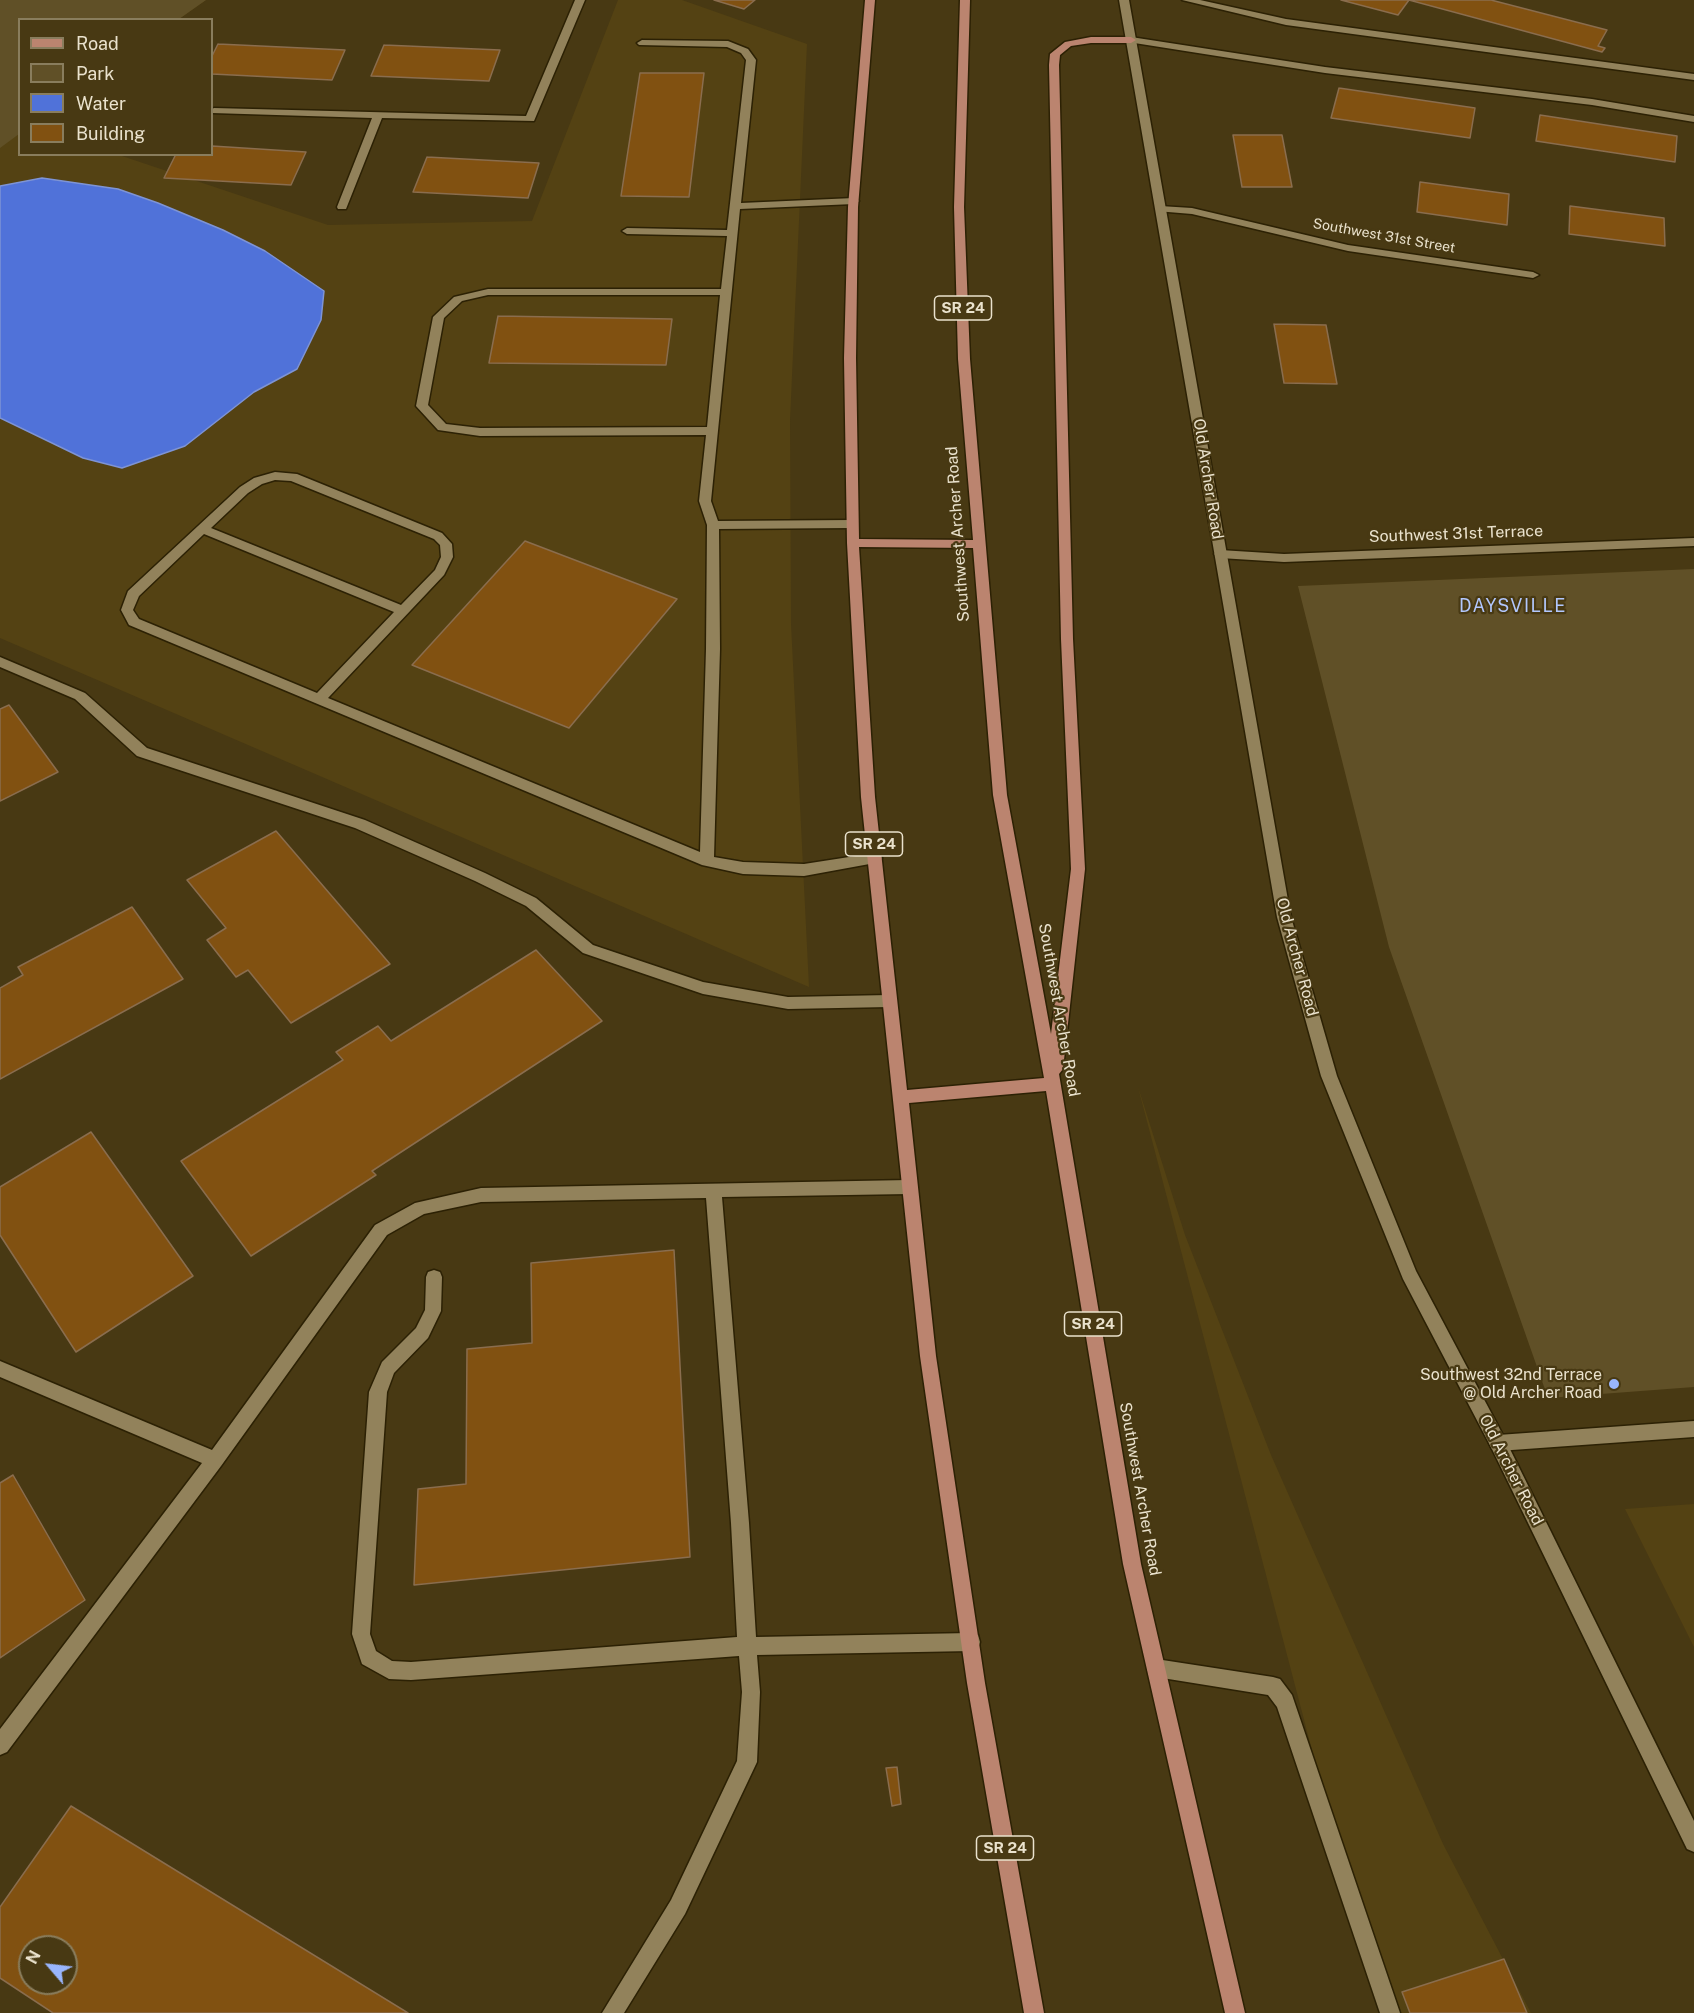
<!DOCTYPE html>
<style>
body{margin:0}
#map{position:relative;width:1694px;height:2013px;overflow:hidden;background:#483913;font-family:"Public Sans",sans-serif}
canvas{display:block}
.legend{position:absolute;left:18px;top:18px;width:195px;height:138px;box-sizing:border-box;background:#483913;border:2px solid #897d5d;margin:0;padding:8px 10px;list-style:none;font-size:18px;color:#eae2cd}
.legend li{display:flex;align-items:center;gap:12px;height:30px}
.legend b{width:30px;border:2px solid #897d5d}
.north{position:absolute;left:18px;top:1935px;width:60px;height:60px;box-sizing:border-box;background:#483913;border:2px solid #897d5d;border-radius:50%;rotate:298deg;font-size:16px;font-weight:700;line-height:24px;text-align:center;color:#eae2cd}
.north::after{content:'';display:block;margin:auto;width:21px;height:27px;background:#99b5fd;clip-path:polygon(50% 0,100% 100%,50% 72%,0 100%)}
</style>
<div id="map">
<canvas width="1694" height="2013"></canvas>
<ul class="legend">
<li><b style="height:8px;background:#bb846f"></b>Road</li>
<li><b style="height:16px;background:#605027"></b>Park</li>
<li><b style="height:16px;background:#5072d9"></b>Water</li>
<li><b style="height:16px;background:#815111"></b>Building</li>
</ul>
<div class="north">N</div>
</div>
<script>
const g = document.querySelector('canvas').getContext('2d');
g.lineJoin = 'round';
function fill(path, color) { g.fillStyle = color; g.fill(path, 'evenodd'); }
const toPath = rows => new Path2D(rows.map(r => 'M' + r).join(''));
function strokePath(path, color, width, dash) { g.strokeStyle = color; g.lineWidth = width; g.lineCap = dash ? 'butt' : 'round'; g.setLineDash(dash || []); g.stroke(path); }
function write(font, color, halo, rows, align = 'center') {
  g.font = font + ' "Public Sans",sans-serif'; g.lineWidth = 4.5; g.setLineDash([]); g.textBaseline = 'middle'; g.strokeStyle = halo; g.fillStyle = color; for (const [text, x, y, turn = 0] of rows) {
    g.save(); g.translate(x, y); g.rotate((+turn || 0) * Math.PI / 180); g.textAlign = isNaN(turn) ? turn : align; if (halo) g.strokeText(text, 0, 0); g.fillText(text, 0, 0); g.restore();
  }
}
fill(toPath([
 [0,0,206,0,179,19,20,20,20,154,119,155,328,225,532,221,618,0,682,0,807,44,790,420,791,624,809,987,0,638],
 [1138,1087,1185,1235,1271,1455,1443,1844,1531,2013,1381,2013],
 [1694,1504,1694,1647,1625,1509]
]), '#544213');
fill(toPath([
 [0,0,206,0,179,19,20,20,19,134,0,148],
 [1694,569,1694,1387,1548,1398,1389,947,1298,586]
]), '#605027');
const water = toPath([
 [42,178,118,189,158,203,223,230,265,251,324,291,321,320,297,369,254,392,185,446,122,468,83,458,0,418,0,186,42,178]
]);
fill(water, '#5072d9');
strokePath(water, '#7e94d5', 1.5);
const building = toPath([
 [714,0,755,0,744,9,714,0],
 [1341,0,1409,0,1398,15,1341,0],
 [1409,0,1491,0,1607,30,1598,46,1605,48,1602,52,1409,0],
 [218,44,345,50,332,80,212,74,212,56,218,44],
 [384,45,500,50,489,81,371,76,384,45],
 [640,73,704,73,689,197,621,196,640,73],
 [1339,88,1475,108,1470,138,1331,118,1339,88],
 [1540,115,1677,136,1675,162,1536,141,1540,115],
 [1233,135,1282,135,1292,187,1242,187,1233,135],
 [212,146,306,152,291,185,164,178,176,154,212,154,212,146],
 [427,157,539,163,528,198,413,192,427,157],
 [1420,182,1509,194,1507,225,1417,212,1420,182],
 [1570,206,1664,218,1665,246,1569,234,1570,206],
 [498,316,672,319,666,365,489,363,498,316],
 [1274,324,1326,325,1337,384,1284,383,1274,324],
 [525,541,677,599,569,728,412,665,525,541],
 [9,705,58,772,0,801,0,709,9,705],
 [276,831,390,964,291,1023,248,970,236,977,207,940,226,928,187,880,276,831],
 [132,907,183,979,0,1079,0,988,23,975,18,967,132,907],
 [536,950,602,1021,372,1171,376,1175,251,1256,181,1161,343,1060,336,1052,378,1026,391,1041,536,950],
 [91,1132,193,1276,76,1352,0,1235,0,1187,91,1132],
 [674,1250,690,1557,414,1585,418,1489,466,1484,467,1349,532,1343,531,1263,674,1250],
 [13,1475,85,1600,0,1658,0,1483,13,1475],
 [897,1767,901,1804,892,1806,886,1768,897,1767],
 [71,1806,408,2013,53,2013,0,1978,0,1907,71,1806],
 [30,1947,66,1947,66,1983,30,1983,30,1947],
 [1504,1959,1527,2013,1410,2013,1402,1992,1504,1959]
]);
fill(building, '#815111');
strokePath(building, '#8a6d4e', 1.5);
const lane = toPath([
 [1131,37,1325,67,1592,99,1694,116,1694,122,1592,105,1325,73,1128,42,1128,38,1131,37],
 [642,40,728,41,748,49,756,60,741,203,854,198,859,201,854,204,740,209,711,501,718,521,852,520,858,524,852,528,719,529,720,649,714,857,743,862,804,864,875,853,882,858,875,863,804,876,743,874,702,865,129,625,121,610,128,591,240,487,254,478,275,472,297,474,442,533,452,544,453,557,444,575,328,698,700,852,706,649,707,525,699,501,706,435,480,436,438,430,416,406,433,317,454,297,488,289,721,289,727,236,627,234,622,231,627,228,727,230,746,60,741,53,727,47,639,45,637,43,642,40],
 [488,295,720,295,707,427,480,428,446,424,428,405,444,318,462,301,488,295],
 [275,480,291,481,434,539,440,545,441,557,435,570,401,605,211,528,248,493,262,484,275,480],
 [204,534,394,612,317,693,139,619,133,610,139,596,204,534],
 [0,657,85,693,147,748,365,820,485,873,536,898,593,945,703,982,788,997,889,995,894,997,896,1001,894,1005,889,1007,788,1009,703,994,583,953,526,906,475,881,355,828,137,756,75,699,0,667,0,657],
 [909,1180,915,1182,917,1187,915,1192,909,1194,722,1197,749,1523,756,1637,971,1633,978,1635,980,1642,978,1649,971,1651,757,1655,760,1692,757,1762,685,1914,624,2013,602,2013,671,1900,737,1761,742,1692,739,1656,411,1680,389,1679,362,1664,352,1634,369,1392,382,1362,416,1328,425,1310,426,1277,428,1272,434,1270,440,1272,442,1277,441,1311,428,1338,394,1373,387,1392,370,1634,376,1651,392,1661,411,1662,737,1637,731,1523,706,1198,481,1202,424,1214,387,1235,221,1466,7,1752,0,1755,0,1729,202,1463,0,1377,0,1361,212,1450,375,1225,415,1203,481,1188,909,1180],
 [1156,1659,1273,1677,1280,1679,1292,1695,1400,2013,1380,2013,1277,1707,1268,1695,1156,1677,1149,1675,1147,1668,1149,1661,1156,1659]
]);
const street = toPath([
 [575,0,585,0,534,121,382,118,346,209,338,209,337,207,372,118,212,113,212,109,214,108,526,116,575,0],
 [1182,0,1200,0,1286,19,1694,74,1694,80,1286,25,1182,0],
 [1160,206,1192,208,1348,245,1533,272,1539,275,1533,278,1348,251,1192,214,1156,211,1156,207,1160,206],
 [1694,538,1694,546,1284,562,1220,558,1214,554,1220,550,1284,554,1694,538],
 [1694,1421,1694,1437,1498,1451,1492,1449,1489,1443,1492,1437,1498,1435,1694,1421]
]);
const secondary = toPath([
 [1119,0,1129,0,1291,917,1337,1076,1416,1271,1504,1437,1694,1821,1694,1852,1687,1849,1492,1449,1403,1279,1321,1076,1277,917,1119,0]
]);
const primary = toPath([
 [865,0,875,0,858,207,856,358,859,539,973,540,958,359,954,207,960,0,970,0,964,207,970,359,1007,795,1051,1034,1071,869,1061,639,1049,65,1050,54,1065,42,1091,37,1131,37,1136,40,1131,43,1091,43,1071,46,1060,55,1059,65,1073,639,1085,869,1063,1069,1059,1074,1141,1564,1245,2013,1225,2013,1123,1564,1046,1091,909,1103,936,1356,985,1683,1044,2013,1024,2013,967,1683,920,1356,861,797,847,543,844,358,848,207,865,0],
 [859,547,973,548,993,795,1044,1078,907,1090,875,797,859,547]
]);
strokePath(lane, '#2c2104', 3);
strokePath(street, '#2c2104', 3);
strokePath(secondary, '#2c2104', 3);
strokePath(primary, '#2c2104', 3);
fill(lane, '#92825b');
fill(street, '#92825b');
fill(secondary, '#92825b');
fill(primary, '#bb846f');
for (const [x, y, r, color] of [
 [1614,1384,6,"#99b5fd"]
]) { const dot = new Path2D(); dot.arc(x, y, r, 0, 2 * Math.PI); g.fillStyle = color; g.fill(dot); strokePath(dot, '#483913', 2); }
write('14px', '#eae2cd', '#483913', [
 ["Southwest 31st Street",1384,236,10]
]);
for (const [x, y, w] of [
 [963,308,57],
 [874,844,57],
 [1093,1324,57],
 [1005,1848,57]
]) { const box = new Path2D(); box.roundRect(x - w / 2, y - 12, w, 24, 4.5); g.fillStyle = '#483913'; g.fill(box); strokePath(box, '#eae2cd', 1.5); }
write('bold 15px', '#eae2cd', null, [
 ["SR 24",963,308],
 ["SR 24",874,844],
 ["SR 24",1093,1324],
 ["SR 24",1005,1848]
]);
write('16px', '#eae2cd', '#483913', [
 ["Old Archer Road",1208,479,81],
 ["Southwest Archer Road",958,534,-94],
 ["Southwest 31st Terrace",1456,534,-2],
 ["Old Archer Road",1297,957,75],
 ["Southwest Archer Road",1059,1010,80],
 ["Old Archer Road",1511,1470,63],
 ["Southwest Archer Road",1140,1489,80]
]);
write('16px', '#eae2cd', '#483913', [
 ["Southwest 32nd Terrace",1602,1375],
 ["@ Old Archer Road",1602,1393]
], 'right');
g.letterSpacing = '1.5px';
write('18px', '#b2c7fd', '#483913', [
 ["DAYSVILLE",1513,606]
]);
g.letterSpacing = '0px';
</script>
